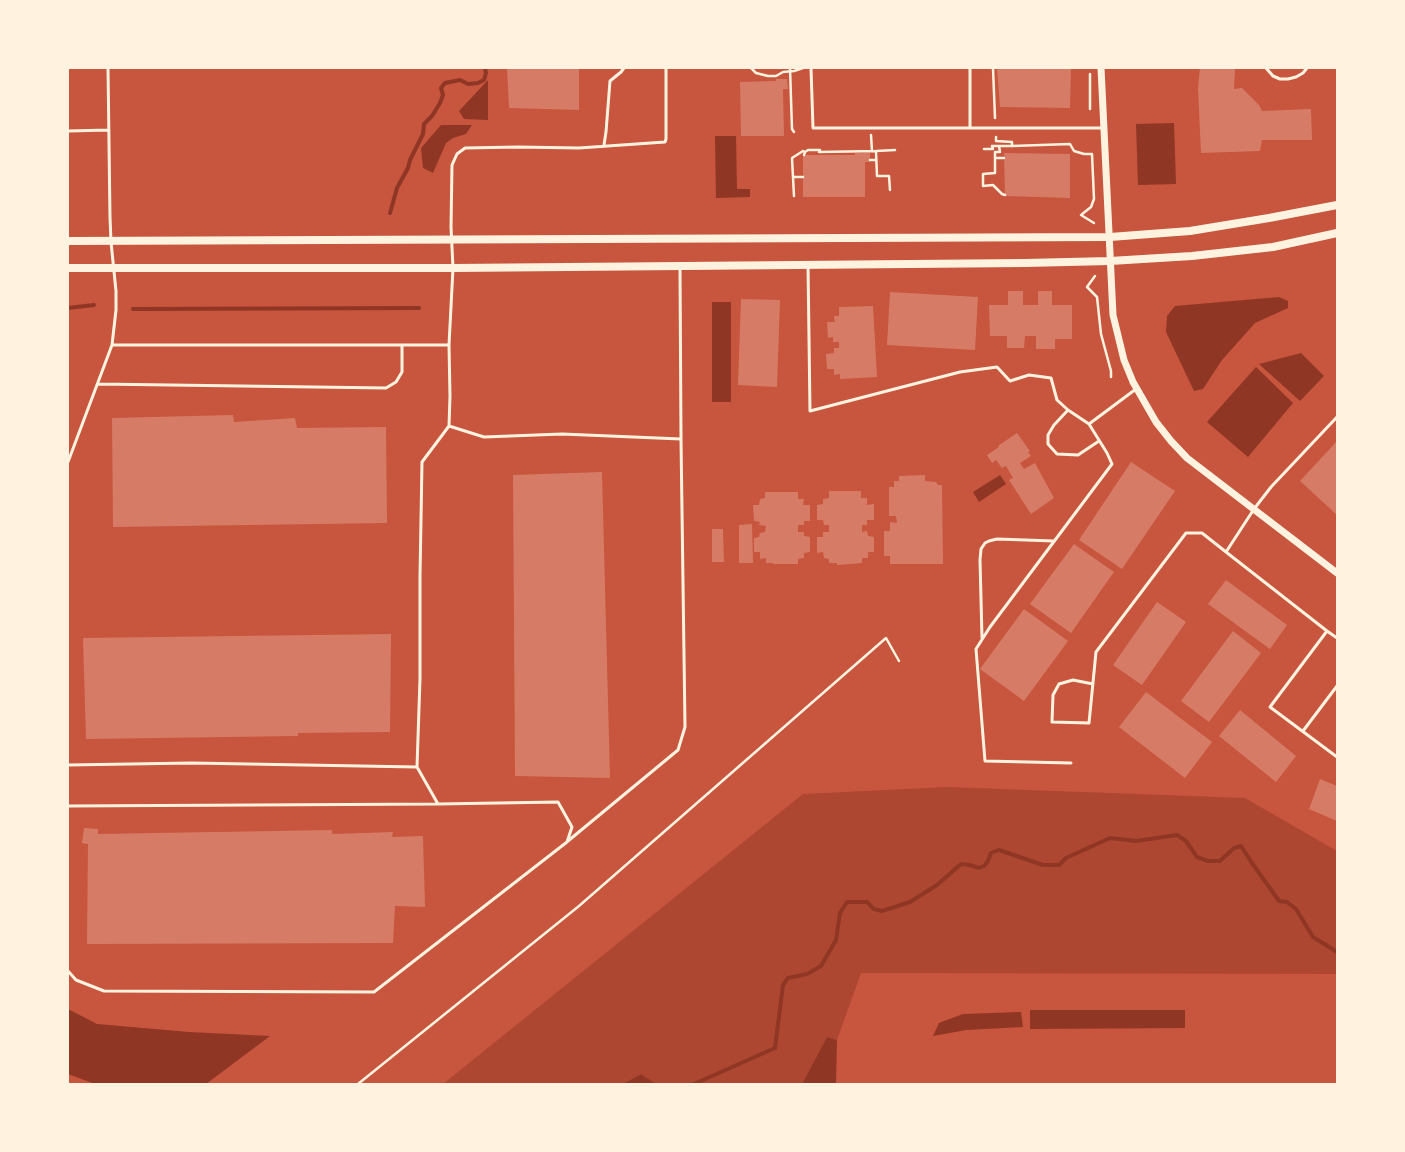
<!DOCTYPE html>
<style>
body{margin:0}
#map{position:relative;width:1405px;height:1152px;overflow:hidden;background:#c8553d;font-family:Helvetica,sans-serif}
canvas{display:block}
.frame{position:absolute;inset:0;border:69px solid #fff3e0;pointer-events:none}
</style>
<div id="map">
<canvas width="1405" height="1152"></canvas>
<div class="frame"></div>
</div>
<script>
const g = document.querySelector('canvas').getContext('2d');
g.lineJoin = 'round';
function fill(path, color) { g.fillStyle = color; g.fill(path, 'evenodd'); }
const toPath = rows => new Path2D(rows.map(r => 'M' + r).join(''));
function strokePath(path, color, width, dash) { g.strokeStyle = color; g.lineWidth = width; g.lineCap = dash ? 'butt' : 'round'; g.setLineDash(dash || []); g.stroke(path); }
fill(toPath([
 [948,787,1245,798,1337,851,1337,974,861,973,837,1040,827,1037,802,1084,656,1084,641,1074,623,1084,443,1084,803,794]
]), '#ae4732');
fill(toPath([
 [488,80,488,120,464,119,459,111],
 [1174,123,1176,184,1138,185,1136,124],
 [441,125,472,125,466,134,453,138,446,143,433,173,423,168,421,148],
 [715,136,736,136,737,189,750,189,750,197,716,198],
 [1279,297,1288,301,1288,308,1255,323,1222,360,1203,389,1194,391,1166,332,1167,316,1175,306],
 [712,302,731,302,731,402,712,402],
 [1301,353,1324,376,1300,401,1259,364],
 [1256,367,1293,403,1248,457,1207,422],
 [1000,475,1006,484,979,502,973,492],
 [68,1009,97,1024,189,1032,270,1036,206,1084,95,1084,68,1074],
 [1030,1010,1185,1010,1185,1028,1030,1029],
 [1021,1012,1023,1027,966,1030,933,1036,939,1023,963,1014],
 [827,1037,837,1040,836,1084,802,1084],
 [641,1074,656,1084,623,1084]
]), '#8f3625');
strokePath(toPath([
 [390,213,397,188,408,168,410,160,423,134,424,124,432,116,440,103,443,95,441,88,445,83,460,80,468,84,478,83,484,80,486,73,485,68],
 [68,308,94,305],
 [133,309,419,308],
 [694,1084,775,1048,783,985,788,978,807,974,821,966,836,940,840,913,847,902,867,902,874,909,882,911,910,902,937,885,961,864,970,865,979,868,984,866,988,861,991,853,999,850,1043,865,1059,865,1066,858,1110,838,1136,841,1177,835,1186,841,1197,857,1208,861,1220,861,1234,848,1241,846,1252,863,1279,901,1287,902,1296,909,1313,937,1337,952]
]), '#8f3625', 4);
fill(toPath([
 [507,68,579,68,579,110,509,108],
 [997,68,1071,68,1070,108,1000,107],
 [1200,68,1235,68,1234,89,1242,88,1259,105,1262,111,1311,109,1312,140,1262,140,1260,151,1201,153,1198,88],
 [776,79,787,79,788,89,783,89,784,136,741,136,740,82,776,81],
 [855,153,870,153,870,162,865,162,865,197,803,197,803,155,855,155],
 [1004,153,1070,154,1070,198,1005,196],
 [1008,291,1023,291,1023,305,1038,305,1038,291,1052,291,1052,305,1072,305,1072,339,1055,339,1055,349,1036,349,1036,336,1025,336,1024,348,1007,348,1007,336,990,336,989,305,1008,305],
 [890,292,978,297,975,350,887,345],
 [741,299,780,300,777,387,738,385],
 [873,306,877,377,840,379,840,374,834,375,834,369,827,369,826,354,834,353,834,348,839,348,839,342,833,342,833,337,828,338,827,322,835,322,834,316,839,316,839,307],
 [233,415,234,422,295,418,297,428,386,427,387,523,113,527,112,418],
 [1017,433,1030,451,1028,452,1031,456,1020,463,1024,469,1035,463,1054,498,1031,514,1009,480,1013,478,1006,466,1002,468,996,460,992,463,987,455,999,447,998,446],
 [1337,441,1337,515,1300,481],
 [1131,462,1175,491,1122,569,1079,540],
 [602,472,610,778,515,776,513,475],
 [925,475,925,481,936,482,938,485,942,485,943,564,890,564,890,556,884,556,884,531,890,531,890,522,897,523,896,516,889,516,889,487,894,487,894,481,899,481,899,476],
 [829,491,861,491,861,498,867,498,867,505,874,504,874,520,867,520,867,525,862,525,862,532,867,531,868,536,874,537,874,552,868,552,868,558,862,558,862,563,837,565,837,563,829,563,829,559,824,558,823,552,817,553,817,537,823,537,823,532,829,532,829,525,824,525,823,520,817,520,817,505,823,504,823,499,829,498],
 [765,492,798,492,798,499,804,499,803,505,810,505,810,521,804,521,804,525,798,525,798,532,804,532,804,536,810,537,810,552,804,553,804,558,798,559,798,564,773,564,773,563,766,563,766,558,760,559,760,552,754,552,754,538,759,537,760,533,765,532,766,526,759,525,760,522,754,521,753,505,759,505,760,499,765,498],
 [752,524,753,563,739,563,739,525],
 [712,529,723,529,724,562,712,562],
 [1074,544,1114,572,1071,633,1030,604],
 [1226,580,1287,625,1270,649,1208,604],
 [1157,602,1186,622,1142,685,1113,665],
 [1024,609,1068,641,1024,701,980,669],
 [1233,631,1261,653,1209,722,1181,701],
 [391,634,390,732,298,733,298,736,86,739,83,638],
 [1146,692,1212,742,1185,778,1119,727],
 [1240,710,1296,756,1276,782,1219,736],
 [1320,779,1337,786,1337,821,1309,809],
 [84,828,98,829,98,834,332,830,332,834,393,832,392,837,423,836,425,907,395,906,393,943,87,944,88,844,82,843]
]), '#d67c66');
strokePath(toPath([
 [751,68,756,73,768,76,776,76,783,72,794,71,803,68],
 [790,68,792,129,794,132],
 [993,68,995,118],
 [1090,74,1090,109],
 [871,135,872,151],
 [996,137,996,141,1012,142,1012,146,1070,144,1074,151,1084,154,1092,154,1094,199,1091,207,1081,215,1094,223],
 [999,146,1000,152,995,152,995,173,983,174,983,186,993,185,1002,194,1005,195],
 [984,149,993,149,992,146,1012,146],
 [804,155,805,152,808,150,820,150,819,152,876,151],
 [995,158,1004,158],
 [870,160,876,160],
 [793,177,803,177],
 [890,190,889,176,877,176,876,151,895,150],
 [794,196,792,158,803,151,805,152],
 [1095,276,1087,287,1097,297,1101,334,1111,371,1111,377],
 [358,1084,579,906,886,638,899,661]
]), '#fff3e0', 2.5);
strokePath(toPath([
 [811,68,813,128,1103,128],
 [1266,68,1273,76,1280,79,1288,79,1296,77,1303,73,1307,68],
 [970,128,970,68],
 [68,131,109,130],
 [604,145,606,132,610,81,621,72,624,68],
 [808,265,810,411,960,372,997,367,1010,381,1029,375,1051,378,1057,400,1068,410,1089,424],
 [112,345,449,345],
 [98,384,386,388,396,382,402,372,402,345],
 [1068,410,1054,425,1048,435,1048,444,1057,454,1078,455,1099,441],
 [1337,417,1271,487,1254,509,1226,552,1327,631,1270,707,1337,757],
 [449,426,484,437,562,434,681,439,680,267],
 [68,462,112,345,116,310,116,291,111,242,110,217,108,68],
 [1327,631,1337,638],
 [982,638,980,560,981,549,985,543,989,541,997,539,1054,541],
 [1093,684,1073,680,1059,684,1053,695,1052,722,1089,723,1096,652,1186,533,1202,533,1226,552],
 [1303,731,1337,686],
 [1071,763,985,761,976,649,990,627,1112,464,1107,453,1089,424,1136,389],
 [68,765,192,763,417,767,420,679,420,576,422,462,449,426,450,396,449,345,453,268,451,227,452,165,457,154,465,148,518,147,579,148,665,142,666,139,666,68],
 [68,806,438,804],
 [568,841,678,750,685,727,681,439],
 [68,971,76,980,104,991,374,992,567,842,572,827,558,802,438,804,417,767]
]), '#fff3e0', 3);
strokePath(toPath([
 [1101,68,1113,315,1124,360,1133,382,1156,422,1171,441,1187,458,1337,573]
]), '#fff3e0', 7);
strokePath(toPath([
 [68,241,1110,237,1190,231,1269,218,1337,205],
 [68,268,453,268,1025,263,1110,261,1192,256,1273,247,1337,233]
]), '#fff3e0', 8);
</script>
